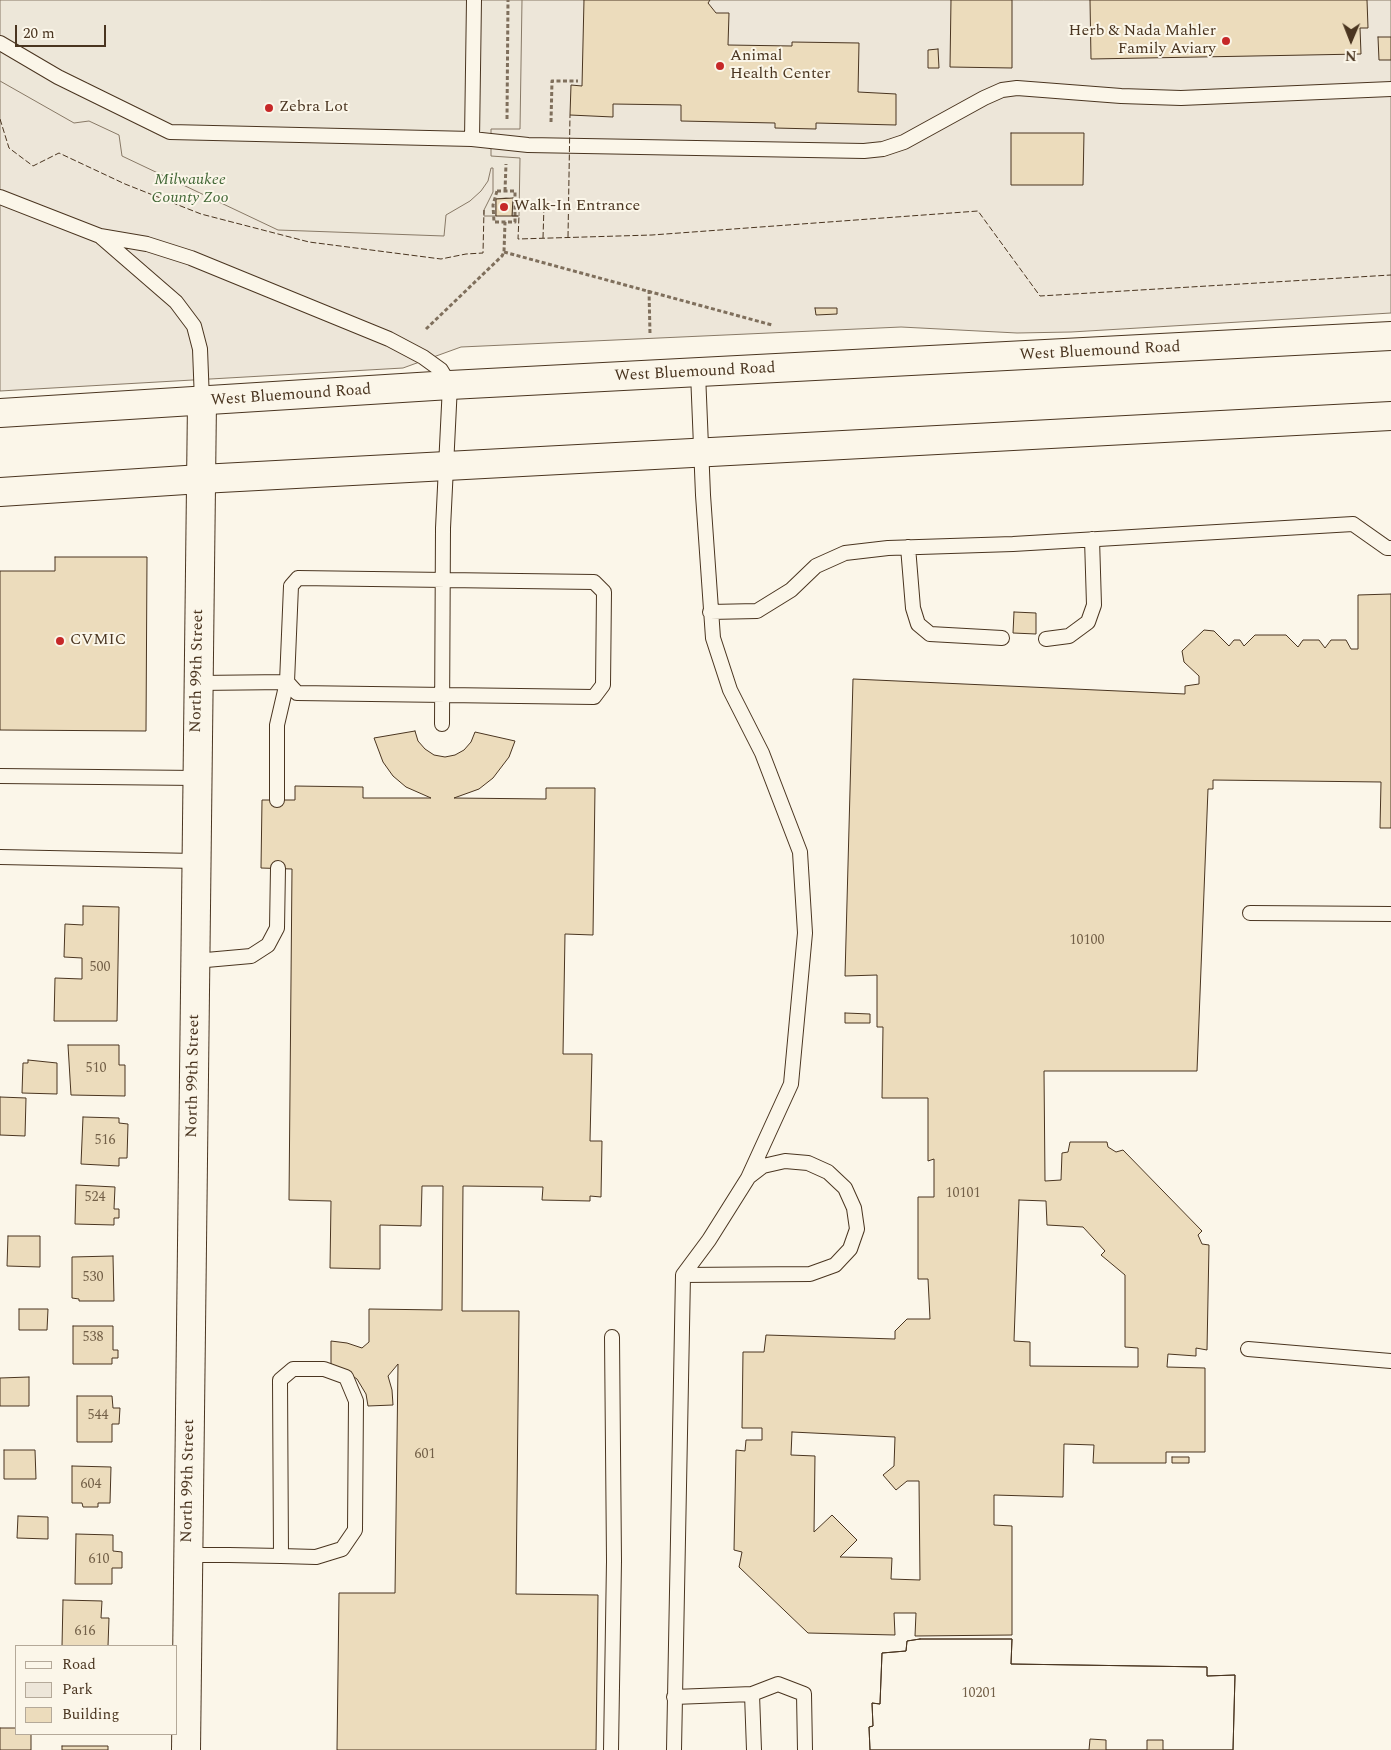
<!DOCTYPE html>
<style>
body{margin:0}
#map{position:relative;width:1391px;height:1750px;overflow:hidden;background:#fbf6e9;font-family:Spectral,serif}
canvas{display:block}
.legend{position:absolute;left:15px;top:1645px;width:162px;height:90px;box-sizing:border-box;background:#fbf6e9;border:1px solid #b4a999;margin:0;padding:6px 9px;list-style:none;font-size:15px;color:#4a3520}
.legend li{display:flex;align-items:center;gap:10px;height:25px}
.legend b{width:25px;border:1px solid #b4a999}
.north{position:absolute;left:1326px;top:15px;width:50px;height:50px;-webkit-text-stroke:4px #fbf6e9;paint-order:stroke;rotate:181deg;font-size:14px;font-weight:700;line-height:20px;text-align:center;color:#4a3520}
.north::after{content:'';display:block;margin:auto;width:18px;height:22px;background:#4a3520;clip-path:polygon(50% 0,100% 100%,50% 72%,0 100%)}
.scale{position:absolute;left:15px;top:25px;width:91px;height:22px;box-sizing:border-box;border:2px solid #4a3520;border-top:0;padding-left:6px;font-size:15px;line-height:18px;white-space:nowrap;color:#4a3520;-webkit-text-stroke:4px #fbf6e9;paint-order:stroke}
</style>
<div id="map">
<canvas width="1391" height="1750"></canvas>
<ul class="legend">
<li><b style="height:6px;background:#fbf6e9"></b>Road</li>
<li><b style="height:14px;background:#ede6d9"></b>Park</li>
<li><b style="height:14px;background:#ecdcbc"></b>Building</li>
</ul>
<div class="north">N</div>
<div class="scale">20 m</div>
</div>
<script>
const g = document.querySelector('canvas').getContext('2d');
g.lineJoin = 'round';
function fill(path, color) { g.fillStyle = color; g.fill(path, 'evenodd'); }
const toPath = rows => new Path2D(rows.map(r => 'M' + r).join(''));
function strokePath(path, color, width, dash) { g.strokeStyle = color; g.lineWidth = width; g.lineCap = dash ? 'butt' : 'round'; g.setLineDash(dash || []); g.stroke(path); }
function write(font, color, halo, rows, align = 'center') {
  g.font = font + ' Spectral,serif'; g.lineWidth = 4; g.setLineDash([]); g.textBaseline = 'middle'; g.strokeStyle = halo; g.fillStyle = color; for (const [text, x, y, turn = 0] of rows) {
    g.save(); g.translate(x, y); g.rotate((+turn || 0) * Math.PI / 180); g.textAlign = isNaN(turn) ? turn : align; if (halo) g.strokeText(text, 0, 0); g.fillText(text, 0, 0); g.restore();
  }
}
const green = toPath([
 [0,0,1391,0,1391,313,1071,332,1017,333,901,327,461,347,403,368,0,391,0,0]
]);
fill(green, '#ede6d9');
strokePath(green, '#887966', 1);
const parking = toPath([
 [0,0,522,0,520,129,491,129,491,156,520,158,519,216,512,216,513,199,506,198,496,199,496,216,484,216,484,210,493,192,493,168,491,168,488,181,481,191,470,201,446,215,444,236,278,230,122,156,119,135,89,121,74,123,0,81,0,0]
]);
fill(parking, '#ede7d9');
strokePath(parking, '#887966', 1);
const building = toPath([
 [584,0,710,0,708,3,716,13,729,13,728,45,792,46,792,42,859,43,858,92,896,94,896,125,816,123,816,129,775,128,775,123,681,121,681,105,613,104,613,117,570,115,571,85,582,86,584,0],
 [951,0,1012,0,1012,68,950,67,951,0],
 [1090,0,1367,0,1368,28,1360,28,1361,54,1091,59,1090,0],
 [1378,37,1391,37,1391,60,1379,60,1378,37],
 [938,49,939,68,928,68,928,50,938,49],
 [1011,133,1084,133,1083,185,1011,185,1011,133],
 [513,198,512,216,496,216,496,199,513,198],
 [815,308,837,308,837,314,816,315,815,308],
 [55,557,147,557,146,731,0,730,0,571,55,571,55,557],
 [1391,594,1391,828,1380,828,1381,782,1213,780,1213,789,1208,789,1197,1071,1044,1071,1045,1181,1061,1180,1062,1153,1068,1152,1070,1142,1107,1142,1108,1147,1116,1152,1123,1150,1202,1231,1198,1235,1202,1244,1209,1245,1207,1350,1196,1348,1196,1356,1168,1354,1167,1367,1205,1368,1205,1452,1166,1452,1166,1463,1093,1463,1094,1445,1064,1444,1063,1497,994,1495,994,1525,1012,1526,1012,1635,915,1636,916,1613,894,1613,895,1635,808,1633,739,1567,742,1552,734,1550,736,1450,745,1451,746,1440,762,1440,762,1428,742,1428,743,1352,764,1352,766,1335,895,1339,895,1331,907,1319,930,1319,928,1279,918,1279,918,1197,934,1197,934,1159,928,1161,928,1098,882,1098,883,1027,877,1027,877,975,845,976,853,679,1185,694,1185,686,1199,684,1199,676,1184,662,1182,651,1204,630,1214,631,1229,646,1234,640,1240,640,1244,646,1255,635,1286,635,1298,647,1303,640,1319,640,1325,648,1331,640,1346,640,1351,649,1358,649,1358,595,1391,594],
 [1019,1200,1046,1201,1047,1225,1083,1227,1105,1251,1101,1255,1125,1275,1125,1347,1138,1348,1138,1367,1030,1366,1030,1342,1014,1341,1019,1200],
 [792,1432,895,1437,894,1466,883,1475,896,1490,907,1481,919,1481,920,1580,891,1579,892,1558,840,1557,857,1540,832,1515,814,1532,815,1456,791,1455,792,1432],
 [1014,612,1036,613,1036,634,1013,633,1014,612],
 [415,731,418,741,425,749,434,755,445,757,455,755,464,750,471,742,475,732,515,741,509,757,493,778,479,789,454,798,546,799,546,788,595,788,593,935,565,934,563,1054,592,1054,590,1141,602,1141,601,1197,590,1196,590,1201,542,1200,543,1187,463,1186,462,1311,519,1311,516,1594,598,1595,596,1750,337,1750,339,1593,395,1593,398,1364,388,1376,392,1390,393,1405,368,1406,366,1394,357,1379,348,1373,331,1369,331,1341,347,1343,362,1348,369,1342,369,1309,442,1310,443,1186,422,1186,421,1226,380,1225,380,1269,330,1268,331,1201,289,1200,292,869,261,868,262,800,295,800,295,786,363,787,363,798,431,798,406,787,393,776,383,762,374,738,415,731],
 [83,906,119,907,117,1021,54,1021,55,978,82,979,82,958,64,957,65,924,83,925,83,906],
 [845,1013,870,1014,870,1023,845,1023,845,1013],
 [68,1045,119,1045,119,1065,125,1065,125,1096,71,1095,68,1045],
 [28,1060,57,1063,57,1094,22,1093,23,1063,28,1063,28,1060],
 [0,1097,26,1098,25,1136,0,1135,0,1097],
 [83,1117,119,1118,119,1123,128,1124,127,1158,119,1158,119,1166,81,1164,83,1117],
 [76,1185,115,1187,114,1209,119,1209,119,1218,114,1218,114,1225,75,1224,76,1185],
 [8,1236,40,1236,40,1267,7,1266,8,1236],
 [113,1256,114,1301,79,1301,79,1299,72,1298,72,1257,113,1256],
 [19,1309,48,1309,47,1330,19,1330,19,1309],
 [73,1326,113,1326,113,1350,118,1350,118,1358,112,1358,112,1364,73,1364,73,1326],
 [29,1377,29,1406,0,1406,0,1378,29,1377],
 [77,1396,112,1396,113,1408,120,1408,119,1424,112,1424,112,1442,77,1442,77,1396],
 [4,1450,35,1450,36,1479,4,1479,4,1450],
 [1172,1457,1189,1457,1189,1463,1172,1463,1172,1457],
 [72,1466,111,1467,110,1503,98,1503,98,1507,83,1507,82,1503,72,1503,72,1466],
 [18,1516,48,1517,48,1539,17,1538,18,1516],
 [76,1534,113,1535,113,1551,122,1552,122,1568,112,1568,112,1584,75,1584,76,1534],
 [63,1600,102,1601,101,1618,109,1618,108,1646,62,1646,63,1600],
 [920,1639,1012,1639,1011,1664,1207,1667,1207,1676,1235,1675,1233,1750,870,1750,869,1727,873,1726,872,1703,880,1704,882,1653,906,1651,907,1641,920,1639],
 [920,1639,1012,1639,1011,1664,1207,1667,1207,1676,1235,1675,1233,1750,1163,1750,1163,1740,1147,1740,1147,1750,1106,1750,1106,1740,1090,1739,1089,1750,870,1750,869,1727,873,1726,872,1703,880,1704,882,1653,906,1651,907,1641,920,1639],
 [0,1728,16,1728,16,1734,31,1734,31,1750,0,1750,0,1728],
 [62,1746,108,1746,108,1750,62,1750,62,1746]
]);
fill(building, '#ecdcbc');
strokePath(building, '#4a3520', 1);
const lane = toPath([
 [0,43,58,77,170,132,472,139,528,145,864,151,883,149,904,142,984,98,1002,90,1017,88,1121,96,1181,98,1391,89],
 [472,139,474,0],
 [0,197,100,236,147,244,191,258,389,339,423,357,441,370,450,385,443,528,442,724],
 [101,237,176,302,194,326,200,349,202,401],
 [908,547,913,608,918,624,930,634,1002,638],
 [298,578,594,582,604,592,603,685,594,697,297,693,287,682,291,586,298,578],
 [710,612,757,611,791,590,816,566,845,553,888,548,1013,544,1353,524,1387,548,1391,548],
 [1046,639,1069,636,1088,622,1094,605,1092,539],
 [198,683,287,682,277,725,277,800],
 [0,776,197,778],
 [0,857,195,861],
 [1250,913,1391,914],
 [195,961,251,956,268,945,277,928,278,868],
 [683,1275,810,1274,835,1265,850,1249,857,1229,854,1208,845,1188,828,1172,808,1163,785,1161,763,1166,750,1176],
 [1248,1349,1391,1361],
 [188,1555,229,1555,281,1556,316,1557,342,1549,355,1530,356,1401,346,1377,324,1369,293,1369,280,1380,281,1556],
 [752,1694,754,1750],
 [674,1697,752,1694,778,1684,804,1694,805,1750],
 [611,1750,614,1561,612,1337],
 [674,1750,683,1275,709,1240,748,1178,791,1084,805,933,800,852,762,753,730,690,713,638,703,495,698,373]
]);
const street = toPath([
 [186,1750,202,401]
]);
const primary = toPath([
 [0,413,450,385,1391,336],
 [0,492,201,479,1391,416]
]);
strokePath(lane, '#4a3520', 16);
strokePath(street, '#4a3520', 30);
strokePath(primary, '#4a3520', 30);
strokePath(toPath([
 [507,119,508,0],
 [551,122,552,81,578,81],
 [497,191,515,191,515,222,494,222,493,205,497,191],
 [505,191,506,164],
 [504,252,772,325],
 [649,290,650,334],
 [426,329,502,256,504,252,505,222]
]), '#7f6f5c', 3, [4, 2.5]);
strokePath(lane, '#fbf6e9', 14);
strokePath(street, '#fbf6e9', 28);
strokePath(primary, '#fbf6e9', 28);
strokePath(toPath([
 [0,119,9,148,33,166,59,153,125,184,201,214,309,242,441,259,466,254,483,253,484,210],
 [512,216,519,216,518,239,652,235,978,211,1040,296,1391,275],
 [568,237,570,115],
 [543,238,544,206,568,205]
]), '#4a3520', 1, [6, 2.5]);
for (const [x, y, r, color] of [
 [1226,41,5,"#c62828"],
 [720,66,5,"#c62828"],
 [269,108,5,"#c62828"],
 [504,207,5,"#c62828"],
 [60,641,5,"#c62828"]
]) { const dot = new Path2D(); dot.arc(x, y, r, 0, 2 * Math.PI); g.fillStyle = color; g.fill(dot); strokePath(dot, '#fbf6e9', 2); }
write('14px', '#725f47', null, [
 ["10100",1087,941],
 ["500",100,968],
 ["510",96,1069],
 ["516",105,1141],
 ["10101",963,1194],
 ["524",95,1198],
 ["530",93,1278],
 ["538",93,1338],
 ["544",98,1416],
 ["601",425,1455],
 ["604",91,1485],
 ["610",99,1560],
 ["616",85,1632],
 ["10201",979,1694]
]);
write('16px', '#4a3520', '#fbf6e9', [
 ["Herb & Nada Mahler",1216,32,"right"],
 ["Family Aviary",1216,50,"right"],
 ["Animal",730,57],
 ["Health Center",730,75],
 ["Zebra Lot",279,108],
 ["Walk-In Entrance",514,207],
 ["CVMIC",70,641]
], 'left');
write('italic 16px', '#436837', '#fbf6e9', [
 ["Milwaukee",190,181],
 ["County Zoo",190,199]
]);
write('16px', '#4a3520', '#fbf6e9', [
 ["West Bluemound Road",1100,352,-3],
 ["West Bluemound Road",695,373,-3],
 ["West Bluemound Road",291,396,-4],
 ["North 99th Street",198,671,-89],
 ["North 99th Street",194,1076,-89],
 ["North 99th Street",189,1481,-89]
]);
</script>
